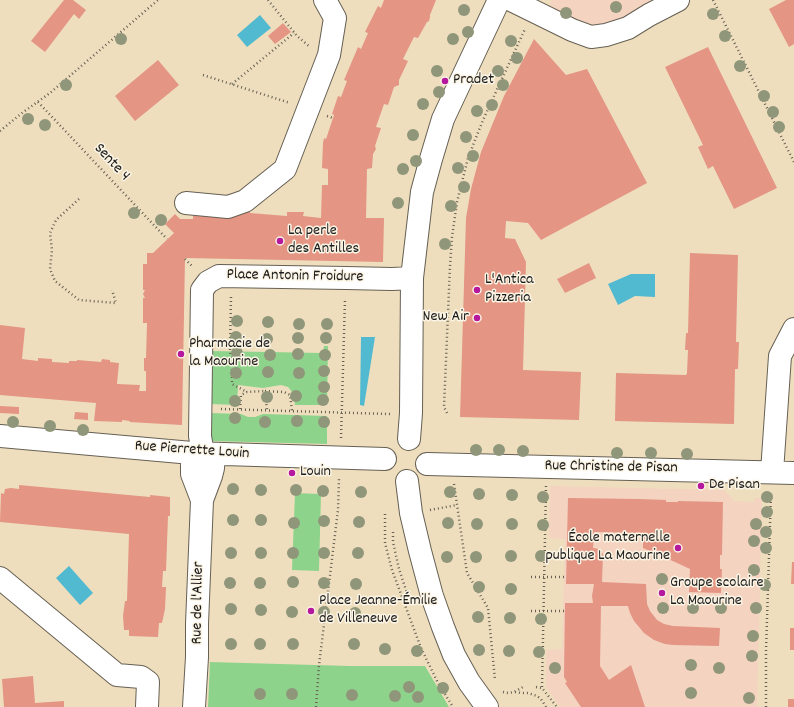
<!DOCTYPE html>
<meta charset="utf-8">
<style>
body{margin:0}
canvas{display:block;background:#eedebd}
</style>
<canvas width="794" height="707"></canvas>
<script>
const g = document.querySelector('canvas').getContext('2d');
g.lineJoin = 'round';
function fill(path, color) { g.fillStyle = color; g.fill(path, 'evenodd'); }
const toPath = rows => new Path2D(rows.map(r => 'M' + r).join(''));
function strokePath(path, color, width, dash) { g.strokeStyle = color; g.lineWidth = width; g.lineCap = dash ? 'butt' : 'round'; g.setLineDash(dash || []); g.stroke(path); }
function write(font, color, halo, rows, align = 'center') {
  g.font = font + ' Dekko,sans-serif'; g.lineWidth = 3; g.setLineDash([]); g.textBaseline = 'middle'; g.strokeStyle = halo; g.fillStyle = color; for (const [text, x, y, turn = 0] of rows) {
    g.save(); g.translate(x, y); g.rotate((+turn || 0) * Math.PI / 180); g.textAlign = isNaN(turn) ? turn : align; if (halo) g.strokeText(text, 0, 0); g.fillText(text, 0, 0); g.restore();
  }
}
fill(toPath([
 [552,0,664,0,630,19,595,30,547,10],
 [550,486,724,490,733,499,733,501,754,502,755,498,762,498,757,707,560,707,546,687,546,650,562,649,565,539,549,538]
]), '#f4d3c0');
fill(toPath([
 [324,346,328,346,327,405,295,405,293,393,288,387,281,385,263,388,238,385,237,405,210,404,211,351,323,353],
 [210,413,241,414,248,417,255,417,263,414,327,416,327,444,209,441],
 [295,493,321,494,319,571,292,570],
 [210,662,350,666,425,666,449,707,208,707]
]), '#8ed38c');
fill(toPath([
 [260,15,271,28,247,47,237,35],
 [631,274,655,274,655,297,635,296,618,305,608,284],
 [361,337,375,337,364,406,360,405],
 [69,566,93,593,80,605,56,578]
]), '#52bad0');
fill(toPath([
 [64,0,73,0,86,10,79,19,74,14,45,52,31,41],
 [384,0,436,0,430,15,430,17,429,21,427,22,418,38,414,37,403,59,408,61,399,80,399,85,394,87,388,105,384,104,376,127,381,128,375,146,376,149,373,154,372,168,367,169,366,218,384,218,383,262,185,258,182,425,129,422,130,421,122,420,122,422,94,421,96,403,0,395,0,325,25,328,22,359,38,361,38,358,52,359,52,362,69,363,69,361,77,361,77,360,101,362,102,359,110,360,110,362,119,363,117,384,140,385,139,391,146,391,146,371,144,371,144,358,146,358,147,323,143,323,143,298,145,298,143,294,145,290,143,290,143,264,147,264,147,253,153,253,174,233,165,224,175,214,180,219,193,219,193,216,201,216,201,210,250,211,250,213,287,216,287,212,304,212,303,216,321,218,322,185,328,185,328,169,322,168,323,143,324,138,326,139,334,115,332,114,338,96,341,97,347,81,344,80,347,73,358,47,361,49,368,33,365,32,378,6,381,8],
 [786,0,794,0,794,44,789,47,769,9],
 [283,23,291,32,275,44,268,36],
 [534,39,566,75,587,69,647,183,541,240,528,223,506,221,505,238,515,239,526,262,523,370,581,372,579,420,460,417,466,218,471,189,481,152,504,96],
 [708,47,777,188,734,209,713,166,708,169,698,147,703,145,665,67],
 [158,60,179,85,135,121,115,96],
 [690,253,738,255,736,342,739,342,738,369,735,369,734,424,615,421,616,373,686,375,687,373,688,350,685,350,686,333,688,333],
 [589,263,596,278,565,293,557,279],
 [0,406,19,407,19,414,0,413],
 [75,412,88,413,88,420,74,419],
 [19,485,150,497,150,495,170,497,170,516,168,516,166,571,163,571,162,587,166,587,165,609,162,623,159,623,158,637,129,636,129,630,124,630,123,616,125,601,127,601,129,534,0,522,1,493,4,494,5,489,11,488,19,489],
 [568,498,639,499,666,500,666,502,678,502,678,501,723,502,722,555,720,555,720,569,722,569,721,593,689,592,690,569,675,562,643,548,643,533,594,532,593,548,599,549,603,554,602,582,646,584,647,604,650,611,657,620,664,624,673,626,720,628,719,646,673,645,665,644,654,640,644,633,634,621,630,613,628,606,601,606,600,666,609,680,631,665,645,707,581,707,565,683,567,682,564,677,565,603,593,603,592,596,594,584,566,584],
 [792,562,794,562,794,584,791,584],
 [790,628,794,628,794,650,790,650],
 [33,676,35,703,64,701,64,707,4,707,2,679],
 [788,699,794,699,794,707,788,707]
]), '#e49584');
const minor = toPath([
 [511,0,572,30,591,37,606,35,628,28,649,15,678,0],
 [186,203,228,207,245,201,285,169,329,55,335,18,325,0],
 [0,436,192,453,385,459],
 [409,439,411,413,412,278,422,192,431,159,443,119,499,0],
 [192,453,192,474,202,500],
 [203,454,200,436,202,290,208,282,219,276,346,278,392,279,412,278],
 [427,464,794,473],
 [772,472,780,356,794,329],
 [407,481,411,513,420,551,432,596,443,627,454,655,469,682,487,707],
 [0,578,117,675,141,677,148,682,147,707],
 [194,707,197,657,197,624,202,500,211,476,213,468,214,454]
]);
strokePath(minor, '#666054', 24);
strokePath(toPath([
 [268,0,297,36,310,47],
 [713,0,794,162],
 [203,75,290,103],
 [232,84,294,33],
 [38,102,167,239],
 [327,116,333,118],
 [0,131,22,113,50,93,158,0],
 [79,199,56,220,50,233,52,250,50,269,55,281,79,300,116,303,112,290],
 [185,259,193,267],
 [231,297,230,351,232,369,232,384,247,392],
 [265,391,284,392,290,395,292,411],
 [221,409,390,414],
 [240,409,241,395,247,392,265,391,267,410],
 [447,413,444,407,450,266,452,237,457,202,468,158,483,120,525,29],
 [341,438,345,299],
 [454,484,467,573,488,608,495,680],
 [546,486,542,688,557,707],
 [430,510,457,505],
 [385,514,385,543,392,570,421,648,438,683,453,707],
 [393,532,393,542,399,569,410,602],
 [531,577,566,577],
 [531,611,565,611],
 [536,687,542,688],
 [503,692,508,693,514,692,523,687],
 [515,692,521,693,528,693,537,696,541,699,546,707],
 [316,707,319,665,338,510,339,479],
 [766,707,766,651,771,493]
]), '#666054', 2.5, [1, 3]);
strokePath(minor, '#fff', 22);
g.fillStyle = '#90967a';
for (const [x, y] of [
 [616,7],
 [464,10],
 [566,13],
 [713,14],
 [468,32],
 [725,36],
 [121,39],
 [453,39],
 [511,41],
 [517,58],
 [740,66],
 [437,71],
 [498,71],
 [66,85],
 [503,85],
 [439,92],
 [764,96],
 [423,104],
 [492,105],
 [477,111],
 [773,112],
 [28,119],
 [45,125],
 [779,127],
 [413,135],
 [466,137],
 [473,156],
 [416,161],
 [458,168],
 [403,169],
 [464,187],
 [398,203],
 [451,206],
 [134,213],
 [161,220],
 [445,244],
 [237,321],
 [268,322],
 [299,324],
 [327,324],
 [236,337],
 [298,338],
 [326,338],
 [267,339],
 [237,353],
 [298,354],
 [270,355],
 [325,355],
 [324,371],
 [268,372],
 [236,373],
 [299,373],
 [324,387],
 [296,396],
 [267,397],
 [323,400],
 [235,401],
 [235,418],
 [297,421],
 [13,422],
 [265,422],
 [324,422],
 [50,426],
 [83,430],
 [476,450],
 [499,450],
 [523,451],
 [617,453],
 [651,453],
 [687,454],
 [233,489],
 [261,490],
 [296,490],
 [323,491],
 [361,492],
 [450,492],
 [479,494],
 [512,495],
 [543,497],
 [767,497],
 [767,512],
 [233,520],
 [261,520],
 [324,521],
 [359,522],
 [294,523],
 [448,523],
 [477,524],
 [512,524],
 [756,524],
 [543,525],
 [766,532],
 [754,541],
 [766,548],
 [231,553],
 [261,553],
 [293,553],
 [324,553],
 [358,553],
 [511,556],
 [541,556],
 [447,557],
 [476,557],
 [754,570],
 [662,579],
 [293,582],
 [230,583],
 [260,583],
 [324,583],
 [356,584],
 [765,585],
 [479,587],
 [511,589],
 [663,608],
 [693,608],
 [721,608],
 [756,608],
 [231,609],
 [261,610],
 [292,612],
 [324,612],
 [355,613],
 [478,617],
 [510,618],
 [541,619],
 [753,636],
 [231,644],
 [260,644],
 [293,644],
 [354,644],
 [385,649],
 [479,650],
 [417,651],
 [509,651],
 [539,652],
 [752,656],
 [691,665],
 [555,668],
 [719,668],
 [409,687],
 [443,688],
 [691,693],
 [260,694],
 [292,694],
 [352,695],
 [395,696],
 [418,697],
 [749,698]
]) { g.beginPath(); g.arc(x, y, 6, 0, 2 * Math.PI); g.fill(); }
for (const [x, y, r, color] of [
 [445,81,4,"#b5179e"],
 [280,241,4,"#b5179e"],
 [477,290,4,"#b5179e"],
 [477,318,4,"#b5179e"],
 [181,354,4,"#b5179e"],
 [292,473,4,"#b5179e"],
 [701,486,4,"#b5179e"],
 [678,548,4,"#b5179e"],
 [662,593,4,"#b5179e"],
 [311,611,4,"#b5179e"]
]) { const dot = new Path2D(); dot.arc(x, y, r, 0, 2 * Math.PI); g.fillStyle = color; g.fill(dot); strokePath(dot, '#fcf5e5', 1.5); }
write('16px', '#1c1c1c', '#fcf5e5', [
 ["Pradet",453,81],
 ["La perle",288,232],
 ["des Antilles",288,250],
 ["L'Antica",485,281],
 ["Pizzeria",485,299],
 ["New Air",469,318,"right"],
 ["Pharmacie de",189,345],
 ["la Maourine",189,363],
 ["Louin",300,473],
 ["De Pisan",709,486],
 ["École maternelle",670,539,"right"],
 ["publique La Maourine",670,557,"right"],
 ["Groupe scolaire",670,584],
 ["La Maourine",670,602],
 ["Place Jeanne-Émilie",319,602],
 ["de Villeneuve",319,620]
], 'left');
write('16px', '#1c1c1c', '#fcf5e5', [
 ["Sente 4",111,163,47],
 ["Place Antonin Froidure",295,277,1],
 ["Rue Pierrette Louin",192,451,4],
 ["Rue Christine de Pisan",611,468,1],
 ["Rue de l'Allier",199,603,-89]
]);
</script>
